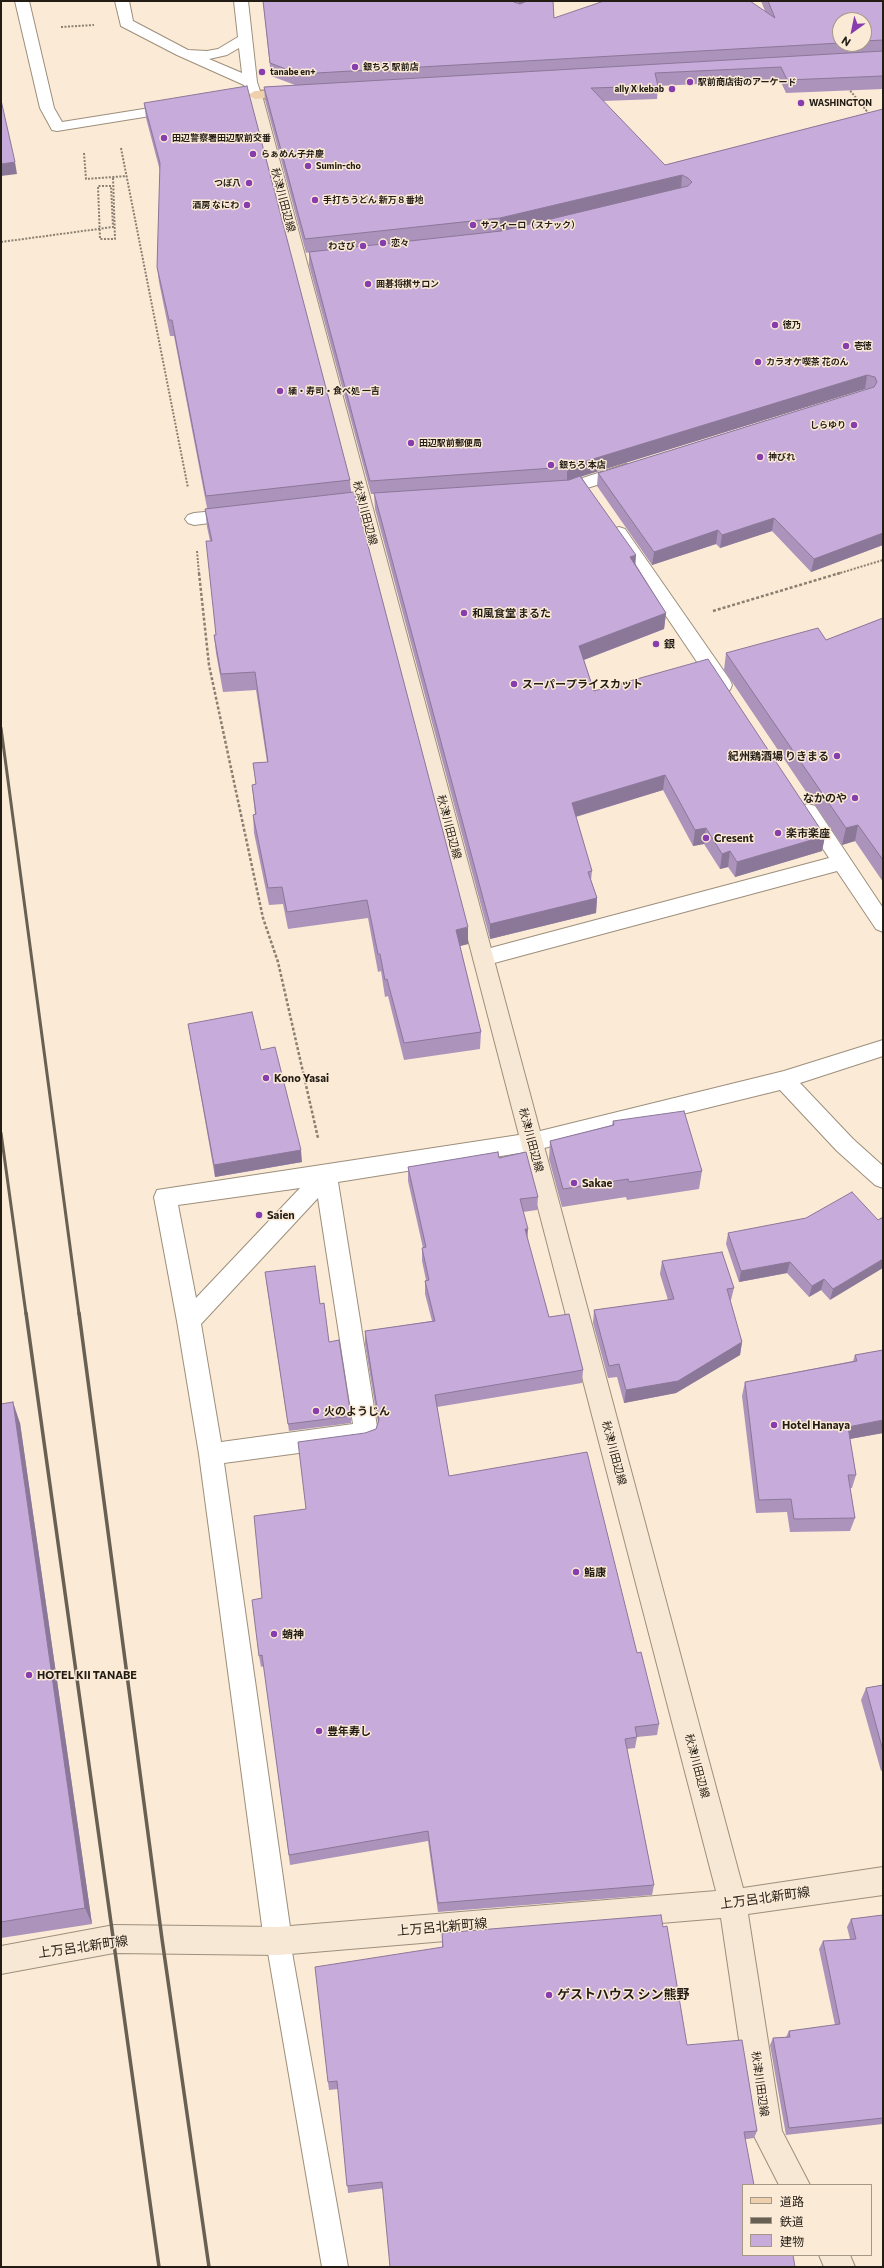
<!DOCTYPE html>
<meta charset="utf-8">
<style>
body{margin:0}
#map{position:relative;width:884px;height:2268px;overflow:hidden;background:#fbebd6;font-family:Commissioner,"Noto Sans JP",sans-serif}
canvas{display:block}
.frame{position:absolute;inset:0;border:2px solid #221c15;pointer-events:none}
.legend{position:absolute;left:742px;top:2184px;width:130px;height:72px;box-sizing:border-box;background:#fbebd6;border:1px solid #a49889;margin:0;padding:5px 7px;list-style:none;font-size:12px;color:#221c15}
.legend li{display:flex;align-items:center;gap:8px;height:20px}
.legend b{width:20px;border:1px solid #a49889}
.north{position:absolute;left:832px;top:12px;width:40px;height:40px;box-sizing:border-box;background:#fbebd6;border:1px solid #a49889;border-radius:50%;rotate:213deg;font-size:11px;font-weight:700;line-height:16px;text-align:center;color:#221c15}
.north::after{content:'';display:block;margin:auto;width:14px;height:18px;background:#883daf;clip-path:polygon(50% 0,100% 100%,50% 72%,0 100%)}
</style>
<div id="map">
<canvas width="884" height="2268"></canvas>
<div class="frame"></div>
<ul class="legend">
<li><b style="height:5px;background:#eed1ac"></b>道路</li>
<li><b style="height:5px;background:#696054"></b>鉄道</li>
<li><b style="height:11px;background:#c7abda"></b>建物</li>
</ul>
<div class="north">N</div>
</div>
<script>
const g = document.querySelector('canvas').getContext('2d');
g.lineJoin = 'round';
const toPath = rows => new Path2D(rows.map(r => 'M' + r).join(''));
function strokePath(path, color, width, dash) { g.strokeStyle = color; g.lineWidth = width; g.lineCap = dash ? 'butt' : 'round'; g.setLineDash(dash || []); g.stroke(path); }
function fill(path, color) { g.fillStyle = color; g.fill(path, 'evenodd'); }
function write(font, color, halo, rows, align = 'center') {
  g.font = font + ' Commissioner,"Noto Sans JP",sans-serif'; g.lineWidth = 3; g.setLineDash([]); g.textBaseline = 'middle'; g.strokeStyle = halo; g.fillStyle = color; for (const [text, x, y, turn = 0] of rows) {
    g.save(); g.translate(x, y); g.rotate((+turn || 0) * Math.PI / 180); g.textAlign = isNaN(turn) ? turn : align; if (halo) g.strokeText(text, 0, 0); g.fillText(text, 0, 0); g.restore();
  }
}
const service = toPath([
 [278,1929,286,1933,290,1941,348,2267,322,2267,266,1941,270,1933,278,1929]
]);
const minor = toPath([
 [115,1,129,1,133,21,188,50,207,51,218,49,238,37,234,1,248,1,257,82,261,94,259,97,249,97,244,85,177,55,121,26,115,1],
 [239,48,242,73,209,59,227,55,239,48],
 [626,464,632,466,635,470,632,474,568,494,556,495,550,493,547,489,550,485,567,483,626,464],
 [236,509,242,511,245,515,242,519,194,525,188,523,185,519,188,515,194,513,236,509],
 [619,527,625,529,730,680,732,685,730,690,723,692,716,690,610,533,613,529,619,527],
 [808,804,815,806,883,908,883,932,876,929,837,871,483,966,476,964,473,958,476,952,483,950,829,858,798,811,801,806,808,804],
 [883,1040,883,1056,800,1083,853,1139,883,1166,883,1188,875,1185,837,1151,780,1090,532,1151,338,1182,378,1433,375,1441,366,1444,224,1463,292,1941,288,1951,278,1955,268,1951,264,1941,199,1454,177,1321,154,1197,157,1190,532,1133,784,1071,883,1040],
 [300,1188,196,1298,178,1205,300,1188],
 [318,1198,353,1424,221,1442,201,1324,318,1198]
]);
const tertiary = toPath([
 [15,1,29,1,54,108,62,122,175,104,182,108,175,112,57,131,52,130,40,108,15,1]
]);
const secondary = toPath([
 [255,91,262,95,743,1888,883,1867,883,1895,748,1914,782,2131,810,2185,779,2185,753,2134,721,1918,278,1955,114,1953,1,1974,1,1946,114,1925,278,1927,716,1891,248,95,255,91],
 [819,2255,850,2255,855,2267,824,2267,819,2255]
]);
const primary = toPath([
 [293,89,298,90,300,93,298,96,255,99,248,95,255,91,293,89]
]);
strokePath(service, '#9d8f7c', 2);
strokePath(minor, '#9d8f7c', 2);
strokePath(tertiary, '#9d8f7c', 2);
strokePath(secondary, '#9d8f7c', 2);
strokePath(primary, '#9f7e53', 2);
strokePath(toPath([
 [61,27,94,25],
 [848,88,870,115],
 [121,148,188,488],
 [84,153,86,179,127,176],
 [111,186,98,186,100,239,115,239,113,177],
 [197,551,199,574],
 [837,574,883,560]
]), '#8a7f71', 2, [2, 1.5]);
strokePath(toPath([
 [199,573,209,665,263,918,278,962,318,1138],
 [713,611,840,573]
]), '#8a7f71', 2.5, [3, 2]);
fill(service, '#fff');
fill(minor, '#fff');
fill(tertiary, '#fff');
fill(secondary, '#f6e8d5');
fill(primary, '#eed1ac');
strokePath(toPath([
 [1,728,79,1314],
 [1,1133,26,1314]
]), '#696054', 3);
strokePath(toPath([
 [26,1313,159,2267],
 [79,1313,162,1939,209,2267]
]), '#696054', 3.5);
strokePath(toPath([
 [1,242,113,227,111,186]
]), '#8a7f71', 2, [2, 1.5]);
fill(toPath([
 [263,1,553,1,554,18,765,11,761,1,883,1,883,89,786,93,780,80,658,86,657,99,603,101,665,165,883,109,883,545,811,572,772,531,720,548,716,544,652,565,597,486,598,473,867,389,865,389,581,476,666,613,664,629,584,660,594,691,825,836,822,851,735,877,728,867,720,869,704,844,693,846,663,790,576,817,592,871,591,880,597,898,596,913,490,939,375,509,374,494,371,494,309,265,309,252,306,253,265,100,264,87,295,85,271,76],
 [840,20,864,20,864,44,840,44],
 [144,103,350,480,351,492,468,944,460,946,481,1032,480,1049,404,1060,388,996,385,997,381,971,378,972,368,918,288,929,283,904,269,905,254,833,253,815,255,814,252,785,256,784,253,763,267,762,256,690,223,692,216,653,214,635,216,635,210,541,207,527,205,509,207,508,174,336,170,336,159,282,157,267,160,171,146,118],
 [883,618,883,882,855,841,842,845,724,670,726,653,826,640],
 [188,1024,261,1050,302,1162,215,1177],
 [613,1121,702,1171,699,1189,627,1200,626,1197,562,1207,549,1159,550,1141,612,1125],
 [499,1158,538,1197,537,1210,523,1212,527,1239,549,1317,583,1370,582,1383,437,1407,449,1476,637,1653,659,1724,657,1735,637,1737,635,1748,627,1749,654,1885,652,1895,438,1912,428,1841,290,1865,264,1666,261,1667,259,1656,262,1598,306,1509,365,1433,376,1429,378,1423,365,1344,365,1331,432,1321,425,1294,425,1281,426,1280,422,1261,422,1248,423,1248,408,1181,408,1167],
 [878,1220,830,1300,821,1290,809,1297,787,1273,739,1282,726,1244,728,1233],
 [662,1261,734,1288,731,1300,730,1301,742,1342,740,1355,676,1393,624,1403,617,1377,608,1378,593,1323,594,1310,668,1300,660,1274],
 [266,1280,320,1304,329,1342,351,1416,351,1423,289,1431],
 [883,1350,883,1433,850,1439,856,1475,852,1488,850,1488,855,1518,850,1531,790,1532,787,1512,756,1513,742,1396,745,1382,853,1361,855,1355],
 [1,1404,20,1423,92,1924,1,1938],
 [883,1685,883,1770,881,1771,861,1700,866,1688],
 [883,1915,883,2124,786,2135,770,2045,773,2038,786,2037,789,2031,835,2025,819,1949,823,1941,850,1939,847,1927,851,1919],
 [442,1933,687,2045,757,2131,754,2138,348,2193,338,2089,329,2090,328,2082,442,1948]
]), '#ab93bb');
fill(toPath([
 [519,1,527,1,519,4],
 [15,162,17,174,1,176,1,164],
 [682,175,681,189,500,232,500,218],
 [867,375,865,389,567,481,567,467],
 [774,518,772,531,720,548,722,535],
 [718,530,716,544,652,565,654,552],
 [883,533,883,545,811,572,814,559],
 [636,555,635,571,630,557],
 [666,613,664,629,578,662,579,646],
 [665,775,663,790,571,818,572,803],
 [858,825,855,841,842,845,846,828],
 [706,828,704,844,693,846,695,830],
 [825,836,822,851,735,877,737,862],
 [730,851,728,867,720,869,722,854],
 [597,898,596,913,490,939,490,924],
 [468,927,468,944,456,947,456,930],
 [301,1150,302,1162,215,1177,214,1165],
 [525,1229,528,1229,527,1243],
 [883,1259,883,1268,830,1300,833,1289],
 [790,1262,787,1273,739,1282,741,1271],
 [824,1279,821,1290,809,1297,812,1286],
 [742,1342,740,1355,676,1393,624,1403,626,1390],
 [13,1402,20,1423,92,1924,85,1908],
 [883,1420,883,1433,844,1440,848,1427]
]), '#8b7899');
const building = toPath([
 [263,1,511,1,520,4,527,1,553,1,554,18,604,1,750,1,775,18,768,1,883,1,883,40,864,41,864,20,840,20,840,43,299,74,270,63,263,1],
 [883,51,883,76,787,80,781,67,655,73,658,86,591,88,665,165,883,109,883,533,814,559,774,518,722,535,718,530,654,552,598,473,874,387,877,382,875,377,867,375,567,467,370,481,309,252,501,231,688,186,692,182,688,178,682,175,500,218,305,239,264,87,883,51],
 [247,86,350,480,206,496,172,320,169,320,157,267,160,163,144,103,247,86],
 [1,100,15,162,1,164,1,100],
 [580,476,636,555,630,557,666,613,579,646,594,691,708,659,825,836,737,862,730,851,722,854,706,828,695,830,665,775,572,803,592,871,588,872,597,898,490,924,374,493,569,480,580,476],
 [354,492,468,927,456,930,481,1032,404,1043,387,979,385,980,380,954,378,954,367,900,287,912,282,887,268,888,253,815,256,814,252,785,256,784,253,763,268,762,255,672,221,674,214,635,216,635,206,541,212,541,205,509,354,492],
 [883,618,883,860,858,825,846,828,726,653,818,628,826,640,883,618],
 [252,1012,261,1050,275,1047,301,1150,214,1165,188,1024,252,1012],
 [684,1111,702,1171,629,1182,628,1179,563,1189,550,1141,614,1125,613,1121,684,1111],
 [498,1152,499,1158,526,1152,538,1197,520,1199,528,1229,525,1229,549,1317,569,1314,583,1370,435,1395,449,1476,587,1452,637,1653,641,1652,659,1724,635,1727,637,1737,625,1739,654,1885,438,1903,428,1831,289,1855,262,1655,259,1656,252,1600,262,1598,254,1516,306,1509,298,1442,365,1433,376,1429,379,1420,365,1331,435,1321,425,1281,429,1280,422,1248,426,1247,408,1167,498,1152],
 [852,1192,878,1220,883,1217,883,1259,833,1289,824,1279,812,1286,790,1262,741,1271,728,1233,806,1218,852,1192],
 [722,1252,734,1288,727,1289,742,1342,678,1381,626,1390,619,1364,609,1366,594,1310,674,1299,662,1261,722,1252],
 [315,1266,320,1304,324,1303,329,1342,339,1340,351,1416,288,1424,265,1272,315,1266],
 [883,1350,883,1420,848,1427,856,1475,848,1475,855,1518,794,1519,791,1499,759,1500,745,1382,857,1361,855,1355,883,1350],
 [13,1402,85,1908,1,1922,1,1404,13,1402],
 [883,1685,883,1751,866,1688,883,1685],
 [661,1915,663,1927,667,1926,687,2045,742,2040,757,2131,744,2132,754,2185,743,2185,743,2255,793,2255,795,2267,390,2267,382,2182,347,2186,337,2081,328,2082,315,1967,443,1947,442,1933,661,1915],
 [883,1915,883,2118,789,2128,773,2038,790,2037,789,2031,840,2024,823,1941,856,1939,851,1919,883,1915]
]);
fill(building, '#c7abda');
strokePath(building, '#8b7899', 1);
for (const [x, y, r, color] of [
 [355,67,4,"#883daf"],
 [262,72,4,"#883daf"],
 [690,82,4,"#883daf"],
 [672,89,4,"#883daf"],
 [801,103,4,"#883daf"],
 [164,138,4,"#883daf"],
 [253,154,4,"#883daf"],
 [308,166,4,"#883daf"],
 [249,183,4,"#883daf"],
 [315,200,4,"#883daf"],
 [247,205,4,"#883daf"],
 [473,225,4,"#883daf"],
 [383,243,4,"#883daf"],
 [363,246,4,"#883daf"],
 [368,284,4,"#883daf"],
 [775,325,4,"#883daf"],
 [846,346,4,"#883daf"],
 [758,362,4,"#883daf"],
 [280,391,4,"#883daf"],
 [854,425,4,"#883daf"],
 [411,443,4,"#883daf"],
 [760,457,4,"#883daf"],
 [551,465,4,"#883daf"],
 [464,613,4,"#883daf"],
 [656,644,4,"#883daf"],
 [514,684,4,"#883daf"],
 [837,756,4,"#883daf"],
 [855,798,4,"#883daf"],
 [778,833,4,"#883daf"],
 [706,838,4,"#883daf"],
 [266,1078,4,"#883daf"],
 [574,1183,4,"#883daf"],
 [259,1215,4,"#883daf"],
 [316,1411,4,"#883daf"],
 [774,1425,4,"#883daf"],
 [576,1572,4,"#883daf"],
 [274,1634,4,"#883daf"],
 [29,1675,4,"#883daf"],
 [319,1731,4,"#883daf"],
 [549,1995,4,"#883daf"]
]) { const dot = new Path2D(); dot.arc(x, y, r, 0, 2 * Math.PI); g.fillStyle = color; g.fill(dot); strokePath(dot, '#fbebd6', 1.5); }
write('bold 9px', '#221c15', '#fbebd6', [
 ["銀ちろ 駅前店",363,67],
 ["tanabe en+",270,72],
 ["駅前商店街のアーケード",698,82],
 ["ally X kebab",664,89,"right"],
 ["WASHINGTON",809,103],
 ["田辺警察署田辺駅前交番",172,138],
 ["らぁめん子弁慶",261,154],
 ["Sumin-cho",316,166],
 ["つぼ八",241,183,"right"],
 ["手打ちうどん 新万８番地",323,200],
 ["酒房 なにわ",239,205,"right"],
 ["サフィーロ（スナック）",481,225],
 ["恋々",391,243],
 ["わさび",355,246,"right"],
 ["囲碁将棋サロン",376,284],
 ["徳乃",783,325],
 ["壱徳",854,346],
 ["カラオケ喫茶 花のん",766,362],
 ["緬・寿司・食べ処 一吉",288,391],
 ["しらゆり",846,425,"right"],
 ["田辺駅前郵便局",419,443],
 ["神びれ",768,457],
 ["銀ちろ 本店",559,465]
], 'left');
write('11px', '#221c15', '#fbebd6', [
 ["秋津川田辺線",283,200,75],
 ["秋津川田辺線",365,513,75],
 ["秋津川田辺線",449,827,75],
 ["秋津川田辺線",531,1140,75],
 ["秋津川田辺線",614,1453,75],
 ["秋津川田辺線",697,1766,75],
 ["秋津川田辺線",760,2084,82]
]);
write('bold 11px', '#221c15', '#fbebd6', [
 ["和風食堂 まるた",472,613],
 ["銀",664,644],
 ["スーパープライスカット",522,684],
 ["紀州鶏酒場 りきまる",829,756,"right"],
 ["なかのや",847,798,"right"],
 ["楽市楽座",786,833],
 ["Cresent",714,838],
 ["Kono Yasai",274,1078],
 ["Sakae",582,1183],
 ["Saien",267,1215],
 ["火のようじん",324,1411],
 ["Hotel Hanaya",782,1425],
 ["鮨康",584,1572],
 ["蛸神",282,1634],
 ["HOTEL KII TANABE",37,1675],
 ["豊年寿し",327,1731]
], 'left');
write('13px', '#221c15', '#fbebd6', [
 ["上万呂北新町線",765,1898,-8],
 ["上万呂北新町線",442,1927,-5],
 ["上万呂北新町線",83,1947,-8]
]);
write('bold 13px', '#221c15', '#fbebd6', [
 ["ゲストハウス シン熊野",557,1995]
], 'left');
</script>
